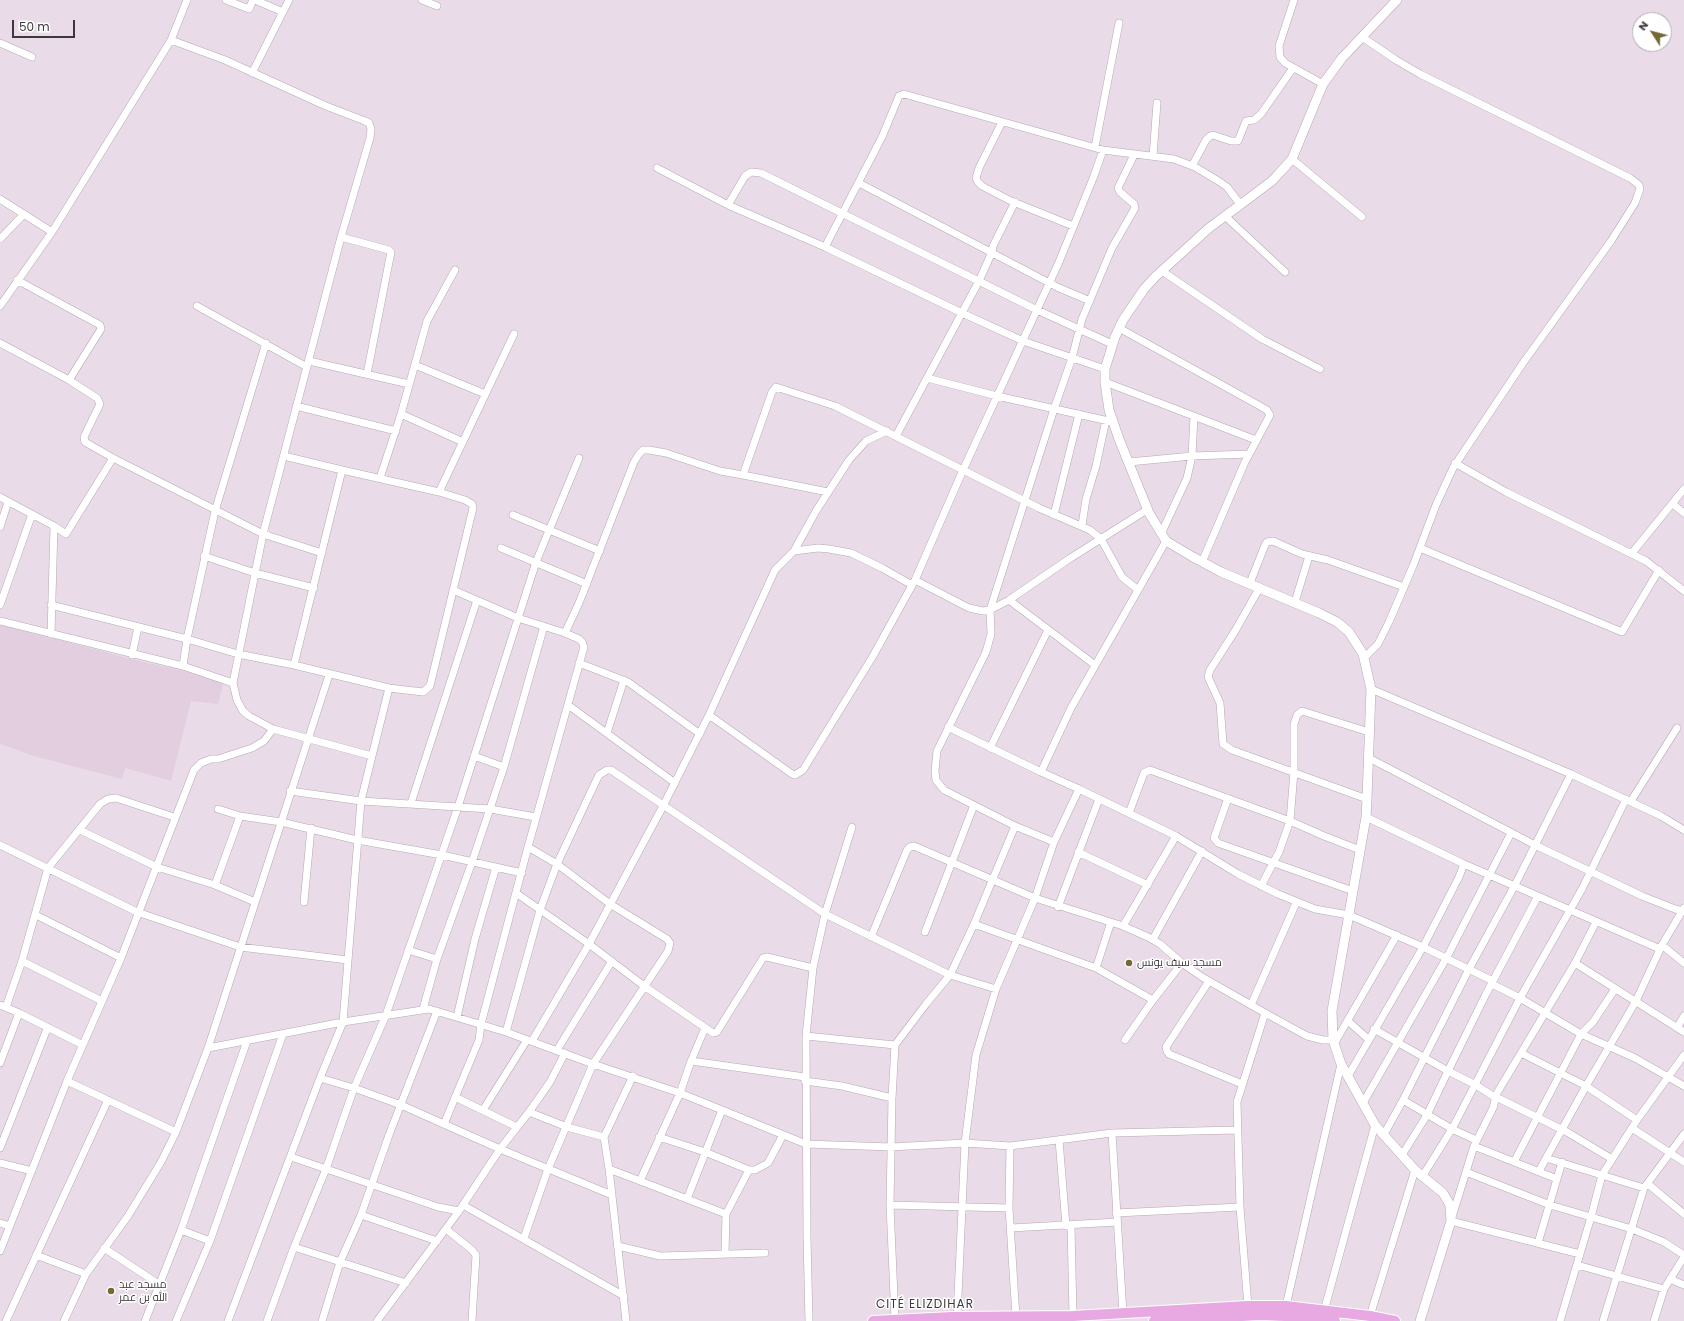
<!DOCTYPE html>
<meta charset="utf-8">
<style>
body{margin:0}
#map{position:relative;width:1684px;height:1321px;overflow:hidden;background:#e9dbe7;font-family:Poppins,sans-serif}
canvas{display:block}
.north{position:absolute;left:1632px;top:12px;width:40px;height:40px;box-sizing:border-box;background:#fff;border:1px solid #b1afb1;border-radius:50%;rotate:306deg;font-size:11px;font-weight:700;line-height:16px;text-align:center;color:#3d383c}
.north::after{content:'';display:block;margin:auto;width:14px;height:18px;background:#746835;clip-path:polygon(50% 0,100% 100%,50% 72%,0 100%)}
.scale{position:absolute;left:12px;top:20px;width:63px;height:18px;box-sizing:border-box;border:2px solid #3d383c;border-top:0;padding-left:5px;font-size:12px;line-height:14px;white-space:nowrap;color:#3d383c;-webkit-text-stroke:3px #fff;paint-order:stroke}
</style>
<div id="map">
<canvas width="1684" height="1321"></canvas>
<div class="north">N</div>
<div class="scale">50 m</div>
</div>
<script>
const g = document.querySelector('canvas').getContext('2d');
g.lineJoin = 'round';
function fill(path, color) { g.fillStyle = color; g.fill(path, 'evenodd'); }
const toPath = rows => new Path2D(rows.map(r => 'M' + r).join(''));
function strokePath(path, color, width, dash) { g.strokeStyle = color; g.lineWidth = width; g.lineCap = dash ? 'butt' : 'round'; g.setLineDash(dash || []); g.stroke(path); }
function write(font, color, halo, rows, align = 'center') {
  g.font = font + ' Poppins,Cairo,sans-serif'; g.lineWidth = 3; g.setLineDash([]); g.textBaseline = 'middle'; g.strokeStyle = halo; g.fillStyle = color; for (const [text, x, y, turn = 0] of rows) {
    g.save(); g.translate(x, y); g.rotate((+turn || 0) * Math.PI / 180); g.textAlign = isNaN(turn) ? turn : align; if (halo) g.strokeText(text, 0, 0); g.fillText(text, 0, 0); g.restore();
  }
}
fill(toPath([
 [0,624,131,659,224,680,218,704,191,701,171,781,125,768,122,779,34,756,0,744]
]), '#e3cee0');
const street = toPath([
 [226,0,249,9,253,0],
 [255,0,283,12],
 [422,0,437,6],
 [1294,0,1279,46,1280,57,1285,63,1323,84],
 [1362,37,1396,60,1420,74,1630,178,1639,185,1640,189,1635,203,1611,241,1523,363,1453,468,1436,505,1413,566,1389,622,1378,644,1367,655,1363,654],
 [171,40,225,60,326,106,365,121,369,123,371,129,370,138,341,237,263,534,233,683],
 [0,43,32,57],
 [252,73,289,0],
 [1002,122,979,168,976,178,978,182,982,186,1011,201,1073,226],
 [1095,147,1119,23],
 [1153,156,1157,103],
 [1292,159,1362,217],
 [1192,166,1206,140,1210,136,1213,135,1231,141,1238,141,1246,121,1254,120,1261,114,1293,68],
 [657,168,728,205,825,247,962,313,1023,341,1105,369],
 [859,183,1057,287,1090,301],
 [0,199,52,232],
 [728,205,745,176,751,172,761,173,1037,310,1112,344],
 [1225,216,1285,272],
 [341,237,389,250,391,252,367,374],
 [0,239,24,214],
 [825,247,882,137,899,96,904,94,1103,150,1174,159,1195,167,1220,182,1227,187,1240,204],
 [1162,271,1262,339,1320,369],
 [17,280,100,325,101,329,69,380],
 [0,306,52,232,171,40,187,0],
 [197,306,307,367],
 [1119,328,1260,406,1267,410,1270,415,1245,462,1202,562],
 [0,343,69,380,97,398,100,404,84,437,85,442,113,458,263,534,322,553],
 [309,361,409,384],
 [415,365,485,394],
 [927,378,997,396,1113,422],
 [1105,382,1256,440],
 [296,406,396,431],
 [401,414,463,442],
 [896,436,979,281,992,252,993,246,1015,202],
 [284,456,342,470],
 [1129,462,1192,456,1249,454],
 [1455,463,1506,492,1646,561,1684,591],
 [743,475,828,492],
 [380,478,401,414,427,321,455,270],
 [439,492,514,334],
 [0,497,54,526,66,534,113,458],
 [1673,504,1684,513],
 [513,515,600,551],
 [1054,515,1079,414],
 [1082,525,1086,499,1096,466,1106,420],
 [0,527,8,502],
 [1161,534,1187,478,1192,456,1194,416],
 [501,548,587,584],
 [1420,548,1622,632,1659,570],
 [794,551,816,511,849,460,866,441,887,431],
 [1632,553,1684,489],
 [204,556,255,573,314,588],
 [915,580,969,608,983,611,990,610,1009,600,1069,559,1148,509],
 [1250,583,1265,545,1267,542,1273,541,1302,554,1328,560,1404,587],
 [1260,587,1235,631,1210,670,1208,677,1220,703,1223,744,1232,750,1367,799],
 [453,590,518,618,565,633,579,603,634,462,639,454,643,450,649,450,666,453,720,471,743,475,772,392,776,387,835,406,1039,508,1090,530,1101,539,1122,577,1137,589],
 [1009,600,1095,665],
 [1295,602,1309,556],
 [0,605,32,514],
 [51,605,187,639,238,654,294,665,389,688,423,692,430,686,473,508,472,504,465,500,439,492,342,470,294,665],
 [0,621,183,666,233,683,237,700,243,711,249,716,273,729,372,756,389,688],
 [51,634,54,526],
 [132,655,138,627],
 [579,663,628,682,700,734],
 [183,666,187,639,215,511,266,343],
 [1371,689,1571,774,1661,816,1684,830],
 [568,705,675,783],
 [709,715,792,774,795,775,803,770,873,656,915,580,963,470,1059,262,1094,176,1103,150],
 [948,727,1041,772],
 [607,733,624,680],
 [990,748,1048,630],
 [474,756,504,767],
 [1369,758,1535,845,1642,896,1675,909,1684,911],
 [1079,789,1176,836,1238,874,1278,894,1315,909,1349,915,1423,947,1493,981],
 [290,791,361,801,490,809,536,817],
 [1228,798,1214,838,1218,843,1353,891],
 [1631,801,1677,728],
 [411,803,477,600],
 [218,809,240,816,281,822,357,840,442,855,522,873],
 [1129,813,1144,773,1150,770,1290,821,1324,836,1360,850],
 [1366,817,1464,864,1660,949],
 [80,830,157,867,215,885,255,902],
 [1054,842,1015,826,944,790,936,780,935,771,937,751,986,652,991,634,990,610,1054,409,1072,358,1082,319,1112,248,1135,208,1134,204,1120,192,1118,188,1134,155],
 [0,845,137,912,240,947,348,960],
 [1078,852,1148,885],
 [215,885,240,816],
 [1261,886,1279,852,1290,821,1294,772,1294,724,1297,715,1302,711,1369,732],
 [516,893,589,944,644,986,713,1033,717,1032,720,1027,763,958,767,957,813,968],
 [304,902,311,828],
 [1058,907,1099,799],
 [36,915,121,958],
 [974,924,1096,968,1153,1000],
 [1123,926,1176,836],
 [925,932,974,805],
 [871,937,907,850,910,847,914,846,1035,898,1123,926,1148,937,1160,944,1182,963,1202,977,1265,1013,1307,1036,1323,1040,1333,1040],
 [1153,939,1202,851],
 [1662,945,1684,963],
 [408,950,437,959],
 [1575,963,1684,1032],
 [1096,968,1111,922],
 [1209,981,1166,1047,1167,1051,1169,1054,1242,1084],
 [1492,984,1520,998,1581,1034,1635,1058,1684,1086],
 [102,1001,22,961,48,868,100,804,108,799,116,798,174,817],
 [0,1005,19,1013],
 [1251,1005,1296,903],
 [6,1007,22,961],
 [423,1009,437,959,472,862,504,767,544,626],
 [457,1017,475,939,496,867],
 [1348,1021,1368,1039],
 [1677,1028,1684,1016],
 [1374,1029,1448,1071,1476,1085,1496,1098],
 [506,1032,540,910,557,864,596,781,599,775,607,770,611,770,825,914,950,975,974,924,1015,826],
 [806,1036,895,1045],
 [1125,1040,1153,1000,1182,963],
 [532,1041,589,944,663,806,709,715,775,570,794,551,818,548,829,549,851,553,882,568,912,585],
 [1334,1044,1397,935],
 [208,1048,343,1022,429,1009,506,1032,593,1064,680,1093,806,1144,891,1147,965,1143,1010,1146,1112,1133,1236,1130],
 [557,1050,612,961],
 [1521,1053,1586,1086,1637,1120],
 [691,1061,805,1077],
 [0,1063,19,1013,83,1045],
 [1348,1076,1423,947,1459,877,1464,864],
 [320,1078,354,1088,401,1105,500,1149,612,1195],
 [67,1081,176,1132],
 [805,1081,842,1086,892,1098],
 [455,1097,517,1127],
 [1496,1097,1567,1132,1612,1159],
 [1403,1100,1452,1129,1476,1140],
 [1363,1103,1447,957,1511,833],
 [483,1110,527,1040],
 [529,1112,550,1082,565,1053],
 [444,1124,479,1040,481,1024,528,847,584,647,582,642,579,639,565,633],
 [1632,1128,1684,1162],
 [1112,1133,1123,1314],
 [1383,1136,1403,1100,1469,969,1515,885,1571,774],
 [659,1137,705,1152,749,1170,755,1170,768,1163,783,1135],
 [1059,1140,1066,1226],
 [1010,1146,1009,1208,1016,1317],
 [1474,1146,1557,1179],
 [0,1148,47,1029],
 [1402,1155,1427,1115,1448,1071,1486,994,1538,896],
 [291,1157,438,1207,459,1211],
 [1546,1158,1644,1188],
 [1514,1162,1581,1034,1593,1022,1615,989],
 [0,1163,32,1171],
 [609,1169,726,1214,749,1170],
 [1539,1171,1586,1086,1636,1001,1662,945,1684,908],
 [1466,1172,1550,1205,1632,1229,1664,1242,1684,1255],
 [1422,1177,1452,1129,1520,998,1582,889,1626,799],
 [640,1181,680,1093,691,1061,705,1028],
 [1648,1184,1684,1214],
 [687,1199,722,1110],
 [463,1205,624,1296],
 [890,1205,1009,1208],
 [1116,1213,1240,1207],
 [361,1215,437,1241],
 [1452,1217,1474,1146,1493,1108,1497,1093,1575,963,1596,922],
 [1451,1221,1580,1254],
 [0,1223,10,1226],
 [1071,1226,1073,1316],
 [1011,1228,1117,1222],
 [446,1229,472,1250,476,1255,472,1321],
 [181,1230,210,1241],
 [524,1238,548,1169,593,1064,668,951,670,943,667,939,610,904,557,864,528,847],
 [1538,1243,1562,1162],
 [618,1246,660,1256,765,1253],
 [294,1247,406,1283],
 [104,1248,160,1285],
 [0,1251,67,1081,121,958,194,770,201,763,211,759,218,759,252,748,264,741,273,729],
 [725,1254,726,1214],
 [36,1255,86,1274],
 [1577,1265,1664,1289],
 [1670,1279,1684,1285],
 [1248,1306,1240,1207,1237,1102,1265,1013],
 [1286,1306,1341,1064],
 [1324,1311,1375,1125],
 [1370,1316,1415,1170],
 [957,1317,965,1143,976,1055,996,989,1035,898,1054,842,1079,789,1041,772,1071,708,1166,541],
 [895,1320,890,1205,892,1098,895,1045,926,1004,950,975,996,989],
 [6,1321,108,1100],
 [64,1321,86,1274,128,1216,161,1162,176,1132,208,1048,329,675],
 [145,1321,181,1230,247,1041],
 [176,1321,210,1241,283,1034],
 [228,1321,320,1078,343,1022,361,801,372,756],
 [267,1321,294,1247,326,1169,354,1088,386,1015,458,807,536,562,579,458],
 [322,1321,340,1262,361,1215,389,1135,437,1011],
 [377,1321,459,1211,500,1149,529,1112,567,1127,604,1137],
 [626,1321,609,1169,604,1137,633,1076],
 [809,1321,807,1237,806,1036,813,968,825,914,852,827],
 [1560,1321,1591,1217,1602,1175,1637,1120,1684,1055],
 [1603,1321,1644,1188,1684,1134],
 [1654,1321,1664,1289,1684,1257]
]);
const secondary = toPath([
 [1397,0,1342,58,1323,84,1292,159,1283,169,1272,181,1209,228,1155,277,1144,289,1123,320,1115,337,1105,369,1105,382,1109,410,1119,439,1149,513,1166,541,1193,557,1221,572,1319,613,1337,622,1349,632,1363,654,1371,689,1367,799,1366,817,1332,1011,1333,1040,1341,1064,1375,1125,1415,1170,1443,1193,1450,1205,1451,1221,1420,1321]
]);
const primary = toPath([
 [873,1321,952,1317,1073,1316,1248,1306,1286,1306,1370,1316,1395,1321],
 [1154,1321,1260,1315,1309,1317,1335,1321]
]);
strokePath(street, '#b6a8b4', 8);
strokePath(secondary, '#b6a8b4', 10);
strokePath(primary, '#fff', 12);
strokePath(street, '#fff', 7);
strokePath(secondary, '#fff', 9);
strokePath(primary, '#e8a9e2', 10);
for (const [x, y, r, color] of [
 [1129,963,4,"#746835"],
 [111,1291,4,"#746835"]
]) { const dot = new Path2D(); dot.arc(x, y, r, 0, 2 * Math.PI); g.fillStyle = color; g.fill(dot); strokePath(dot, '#fff', 1.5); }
write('11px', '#3d383c', '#fff', [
 ["مسجد سيف يونس",1137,963],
 ["مسجد عبد",119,1285],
 ["الله بن عمر",119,1298]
], 'left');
g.letterSpacing = '1px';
write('12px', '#3d383c', '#fff', [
 ["CITÉ ELIZDIHAR",925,1305]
]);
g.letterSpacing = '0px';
</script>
